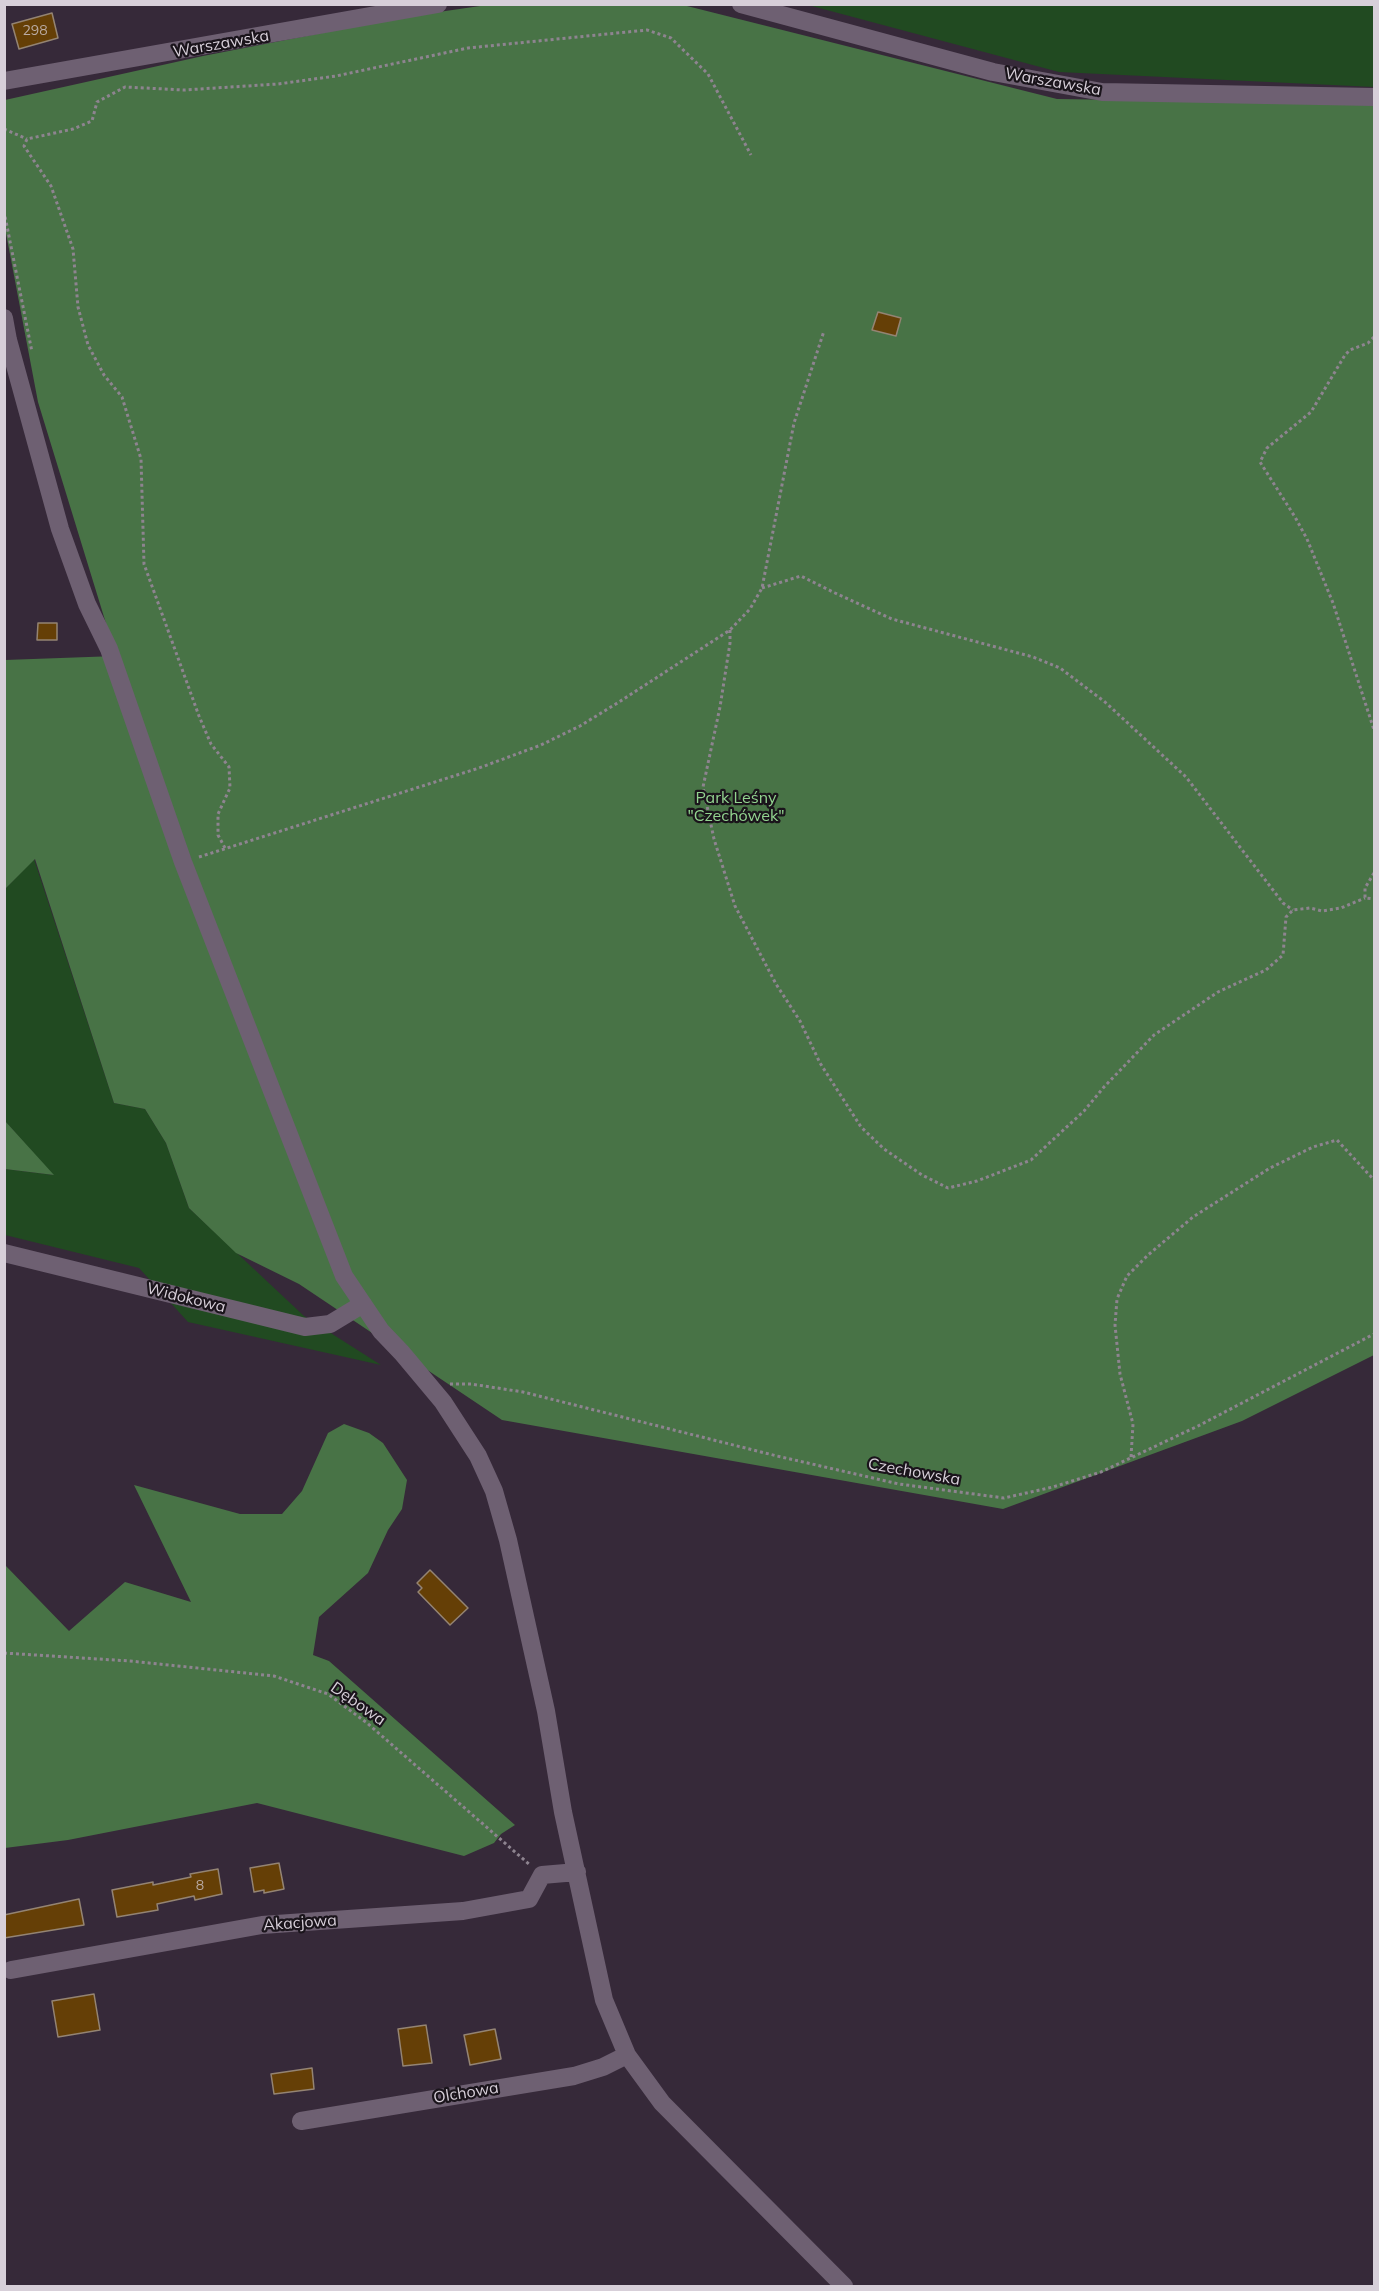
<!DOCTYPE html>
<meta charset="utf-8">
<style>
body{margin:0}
#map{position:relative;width:1379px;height:2291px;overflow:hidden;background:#362939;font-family:Mulish,sans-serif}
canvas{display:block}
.frame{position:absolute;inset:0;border:6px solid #d7cfd9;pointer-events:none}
</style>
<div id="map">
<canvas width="1379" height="2291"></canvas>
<div class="frame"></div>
</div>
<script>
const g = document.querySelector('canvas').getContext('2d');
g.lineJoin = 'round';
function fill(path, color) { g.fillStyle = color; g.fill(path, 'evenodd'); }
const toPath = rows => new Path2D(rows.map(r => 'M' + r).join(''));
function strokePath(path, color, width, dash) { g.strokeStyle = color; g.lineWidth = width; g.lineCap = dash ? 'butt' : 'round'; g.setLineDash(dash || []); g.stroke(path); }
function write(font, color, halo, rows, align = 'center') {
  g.font = font + ' Mulish,sans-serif'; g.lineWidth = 4.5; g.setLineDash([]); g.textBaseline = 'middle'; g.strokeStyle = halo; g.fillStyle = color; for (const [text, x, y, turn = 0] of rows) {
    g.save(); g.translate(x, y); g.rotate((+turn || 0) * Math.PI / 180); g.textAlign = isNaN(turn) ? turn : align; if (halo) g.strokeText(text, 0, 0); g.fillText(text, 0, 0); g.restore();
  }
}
fill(toPath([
 [808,5,1374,5,1374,87,1059,72],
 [34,859,114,1103,145,1109,166,1143,189,1208,304,1316,381,1365,188,1322,139,1268,5,1235,5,1169,53,1175,5,1121,5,889]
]), '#214a21');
fill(toPath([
 [679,4,1057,99,1374,104,1374,1355,1242,1421,1003,1509,502,1420,299,1284,236,1253,189,1208,166,1143,145,1109,114,1103,35,859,5,889,5,660,116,656,38,402,5,228,5,100,203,56,404,17,487,5],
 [4,1121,5,1121,54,1175,5,1169],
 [344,1424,369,1433,383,1443,407,1480,402,1509,388,1530,368,1573,319,1617,313,1655,329,1661,515,1825,501,1834,494,1843,464,1856,257,1803,68,1840,5,1848,5,1565,69,1631,125,1582,191,1602,134,1485,240,1514,282,1514,302,1491,328,1433]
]), '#487346');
const building = toPath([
 [52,13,58,38,19,49,12,24,52,13],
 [878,312,901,318,896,336,872,330,878,312],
 [38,623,57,623,57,640,37,640,38,623],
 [430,1570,468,1608,450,1625,418,1592,422,1588,417,1583,430,1570],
 [279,1863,284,1889,264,1893,264,1890,254,1892,250,1868,279,1863],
 [218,1869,222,1894,195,1900,194,1896,157,1904,158,1910,117,1917,112,1890,153,1882,153,1885,191,1877,190,1874,218,1869],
 [79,1899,84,1925,4,1938,4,1915,79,1899],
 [94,1994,100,2030,58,2037,52,2001,94,1994],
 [426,2025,432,2063,403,2066,398,2029,426,2025],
 [495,2029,501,2059,470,2065,464,2035,495,2029],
 [312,2068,314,2089,274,2094,271,2074,312,2068]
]);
fill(building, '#653f06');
strokePath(building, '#948473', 1.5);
strokePath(toPath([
 [4,129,27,139],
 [4,211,32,352],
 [1374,337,1368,343,1350,350,1345,355,1311,412,1267,448,1260,462,1295,517,1307,539,1333,603,1374,730],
 [762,588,801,576,835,593,892,619,1033,657,1060,668,1105,702,1186,777,1283,903,1293,910],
 [730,630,730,643,720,707,703,787,714,839,735,906,776,984,800,1021,820,1063,861,1127,884,1149,922,1175,948,1188,977,1181,1031,1160,1084,1111,1104,1087,1154,1035,1218,992,1266,970,1283,955,1286,917,1293,910,1310,908,1322,911,1341,908,1365,898],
 [225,848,218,835,218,814,230,788,229,767,211,744,199,716,144,564,141,459,122,397,104,375,88,345,78,307,73,249,51,186,24,146,27,139,73,129,92,121,97,102,125,87,184,90,278,84,336,76,468,48,647,30,671,38,708,74,751,155],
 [199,857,479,768,541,745,580,726,619,702,730,630,750,609,762,588,794,423,824,331],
 [1374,873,1365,888,1365,898,1374,899],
 [450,1384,471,1384,523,1392,777,1456,899,1484,1004,1498,1053,1487,1101,1472,1198,1426,1374,1334],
 [1131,1457,1133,1424,1120,1374,1115,1325,1117,1299,1127,1276,1148,1255,1193,1217,1270,1168,1313,1147,1337,1140,1374,1180],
 [4,1653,130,1661,274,1676,328,1694,367,1723,530,1865]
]), '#8e8490', 3, [3, 3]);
strokePath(toPath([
 [741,4,993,72,1102,92,1374,97],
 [4,81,438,4],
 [4,318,8,340,60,529,87,604,109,649,183,862,344,1276,381,1331,402,1353,443,1402,478,1456,494,1491,508,1540,546,1711,563,1812,604,2000,627,2055,662,2103,844,2286],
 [4,1253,305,1327,330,1324,363,1304],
 [11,1970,262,1925,463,1911,529,1899,542,1875,577,1872],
 [301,2121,574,2076,603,2067,627,2055]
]), '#6e6072', 18);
write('14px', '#baaba4', null, [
 ["298",35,31],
 ["8",200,1886]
]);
write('16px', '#d7cfd9', '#1a141b', [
 ["Warszawska",221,44,-10],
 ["Warszawska",1053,82,10],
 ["Widokowa",186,1298,14],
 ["Czechowska",914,1472,10],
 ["Dębowa",358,1704,35],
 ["Akacjowa",300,1923,-4],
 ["Olchowa",466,2093,-9]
]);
write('16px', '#93d490', '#1a141b', [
 ["Park Leśny",736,798],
 ["\"Czechówek\"",736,816]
]);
</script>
